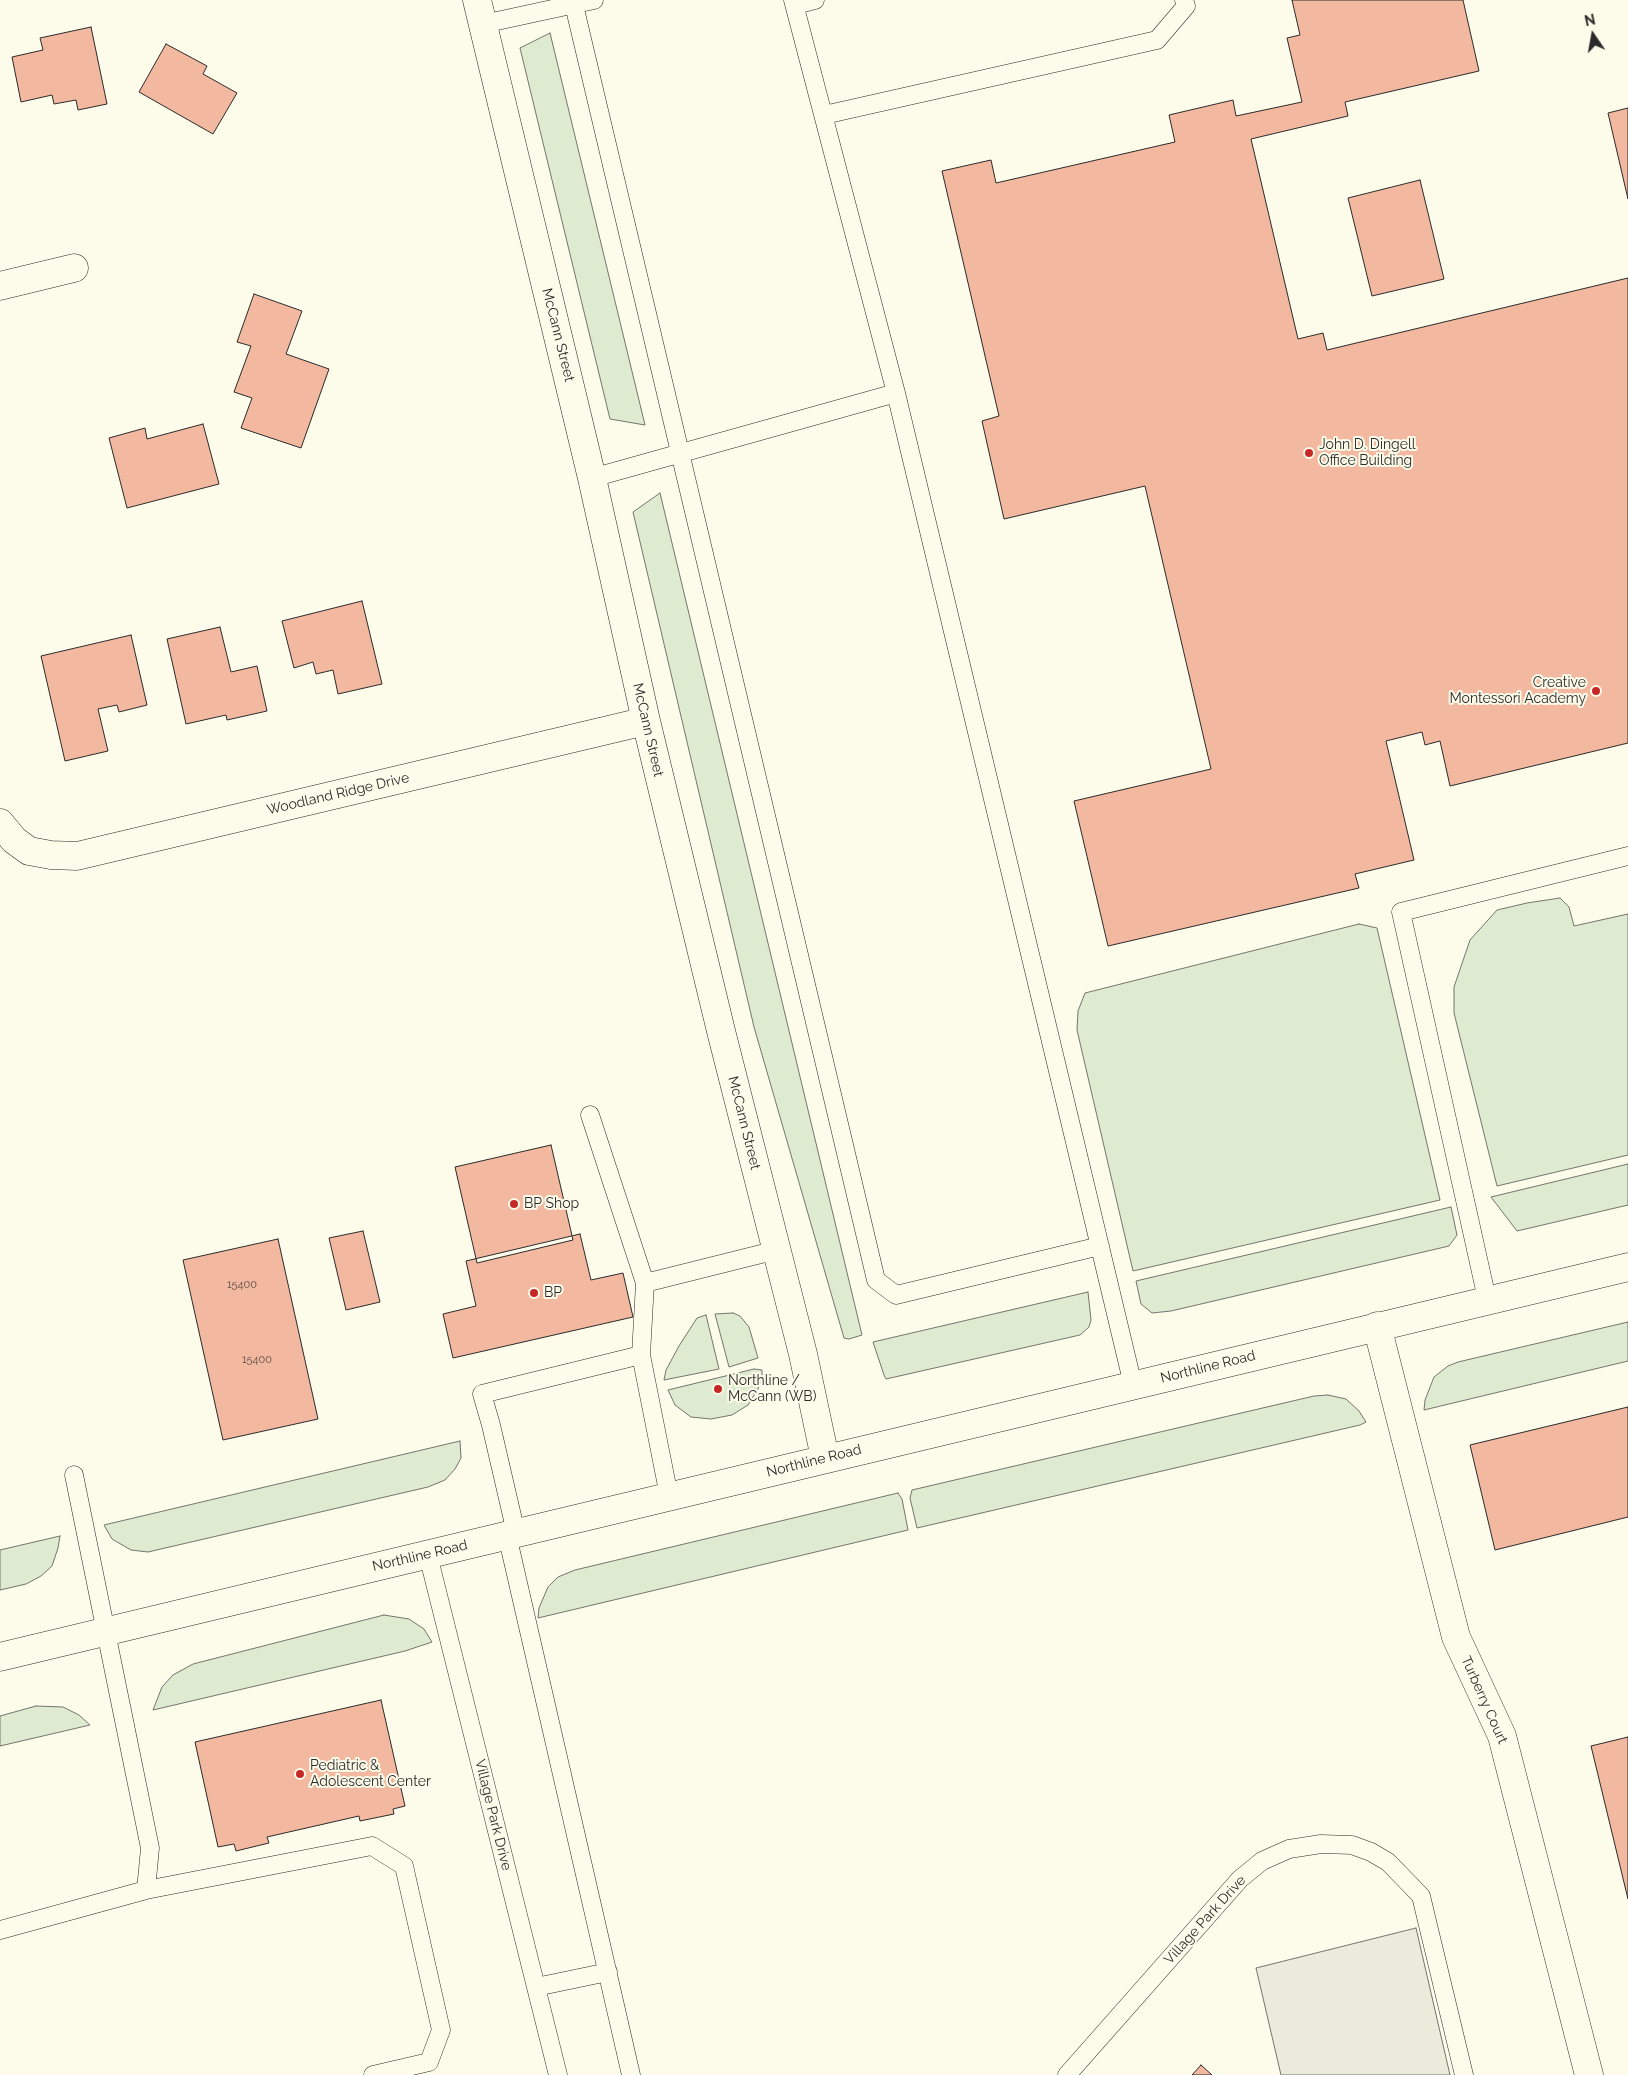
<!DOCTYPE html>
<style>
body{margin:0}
#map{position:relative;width:1628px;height:2075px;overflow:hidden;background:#fdfbea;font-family:Raleway,sans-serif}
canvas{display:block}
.north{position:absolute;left:1568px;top:10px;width:50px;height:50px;-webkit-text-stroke:4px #fdfbea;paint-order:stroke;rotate:348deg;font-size:14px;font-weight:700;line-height:20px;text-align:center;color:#2b2b2b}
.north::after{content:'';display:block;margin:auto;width:18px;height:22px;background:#2b2b2b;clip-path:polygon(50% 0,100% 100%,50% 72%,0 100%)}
</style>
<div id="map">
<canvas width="1628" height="2075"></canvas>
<div class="north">N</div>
</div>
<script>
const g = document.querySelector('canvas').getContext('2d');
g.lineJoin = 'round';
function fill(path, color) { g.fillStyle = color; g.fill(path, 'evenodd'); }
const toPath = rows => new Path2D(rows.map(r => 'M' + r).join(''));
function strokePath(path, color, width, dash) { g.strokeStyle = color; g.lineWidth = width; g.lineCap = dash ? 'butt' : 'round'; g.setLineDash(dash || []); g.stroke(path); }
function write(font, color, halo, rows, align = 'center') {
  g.font = font + ' Raleway,sans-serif'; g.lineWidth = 4; g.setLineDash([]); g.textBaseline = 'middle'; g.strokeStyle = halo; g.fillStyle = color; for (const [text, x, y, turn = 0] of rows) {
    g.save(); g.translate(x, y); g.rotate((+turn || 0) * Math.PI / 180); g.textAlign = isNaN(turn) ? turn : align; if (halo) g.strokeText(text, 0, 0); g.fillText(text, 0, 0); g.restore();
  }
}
const green = toPath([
 [550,33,645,425,610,419,520,48,550,33],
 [660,493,862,1335,849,1339,844,1338,754,1027,633,512,660,493],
 [1560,898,1569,907,1574,926,1628,914,1628,1155,1497,1186,1454,1013,1454,987,1470,940,1497,910,1527,903,1560,898],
 [1359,924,1377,928,1440,1200,1133,1271,1077,1030,1078,1011,1085,993,1359,924],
 [1628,1164,1628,1205,1517,1231,1491,1197,1628,1164],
 [1451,1207,1457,1235,1449,1246,1171,1311,1152,1313,1141,1304,1136,1281,1451,1207],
 [1088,1292,1091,1320,1089,1327,1080,1335,886,1379,884,1375,873,1342,1088,1292],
 [733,1313,740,1316,749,1327,758,1358,729,1367,715,1314,733,1313],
 [706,1315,719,1369,664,1380,666,1370,679,1346,697,1318,706,1315],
 [1628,1322,1628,1361,1424,1410,1425,1400,1434,1377,1448,1366,1458,1362,1628,1322],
 [754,1369,762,1370,762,1378,758,1389,748,1405,732,1415,711,1419,691,1417,675,1405,668,1390,754,1369],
 [1328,1395,1346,1399,1359,1411,1366,1422,1360,1425,917,1528,910,1498,912,1490,1314,1396,1328,1395],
 [460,1441,461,1458,455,1469,445,1480,428,1487,148,1552,131,1550,112,1539,104,1525,460,1441],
 [898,1493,902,1499,908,1530,538,1618,539,1608,548,1587,558,1577,575,1570,898,1493],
 [60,1536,58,1548,52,1566,41,1576,26,1584,0,1590,0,1550,60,1536],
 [384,1615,409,1619,424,1629,432,1642,405,1651,153,1710,162,1687,173,1675,193,1664,384,1615],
 [36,1706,63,1707,79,1715,90,1725,0,1746,0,1716,36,1706]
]);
fill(green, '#deebd1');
strokePath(green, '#74746e', 1);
const parking = toPath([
 [1416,1928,1450,2075,1281,2075,1256,1968,1416,1928]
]);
fill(parking, '#eceadb');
strokePath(parking, '#74746e', 1);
const building = toPath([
 [1292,0,1463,0,1479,71,1345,102,1348,116,1251,139,1298,339,1323,333,1327,350,1628,278,1628,743,1450,786,1440,741,1425,745,1422,732,1386,741,1414,860,1355,874,1359,888,1108,946,1074,801,1211,769,1145,486,1004,519,982,421,999,416,942,171,991,160,996,183,1175,142,1169,115,1233,100,1236,116,1302,102,1287,38,1300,35,1292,0],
 [91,27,107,104,78,110,76,100,54,104,52,95,21,102,12,57,43,50,40,38,91,27],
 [166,44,207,66,203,74,237,93,213,134,139,92,166,44],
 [1628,108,1628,199,1608,113,1628,108],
 [1420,180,1444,279,1372,296,1348,198,1420,180],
 [254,294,302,311,286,354,329,369,301,448,241,428,252,398,234,392,251,346,237,342,254,294],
 [203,424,219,484,127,508,109,438,145,428,147,439,203,424],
 [362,601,382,684,338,694,333,670,316,674,313,662,294,668,282,621,362,601],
 [220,627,231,672,257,666,267,711,227,720,226,715,186,724,167,639,220,627],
 [131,635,147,705,119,712,117,705,98,709,108,751,65,761,41,656,131,635],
 [551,1145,573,1240,477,1263,455,1167,551,1145],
 [363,1231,380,1302,346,1310,329,1238,363,1231],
 [580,1234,591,1280,623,1273,633,1317,453,1358,443,1314,476,1306,466,1261,580,1234],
 [278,1239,318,1419,223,1440,183,1260,278,1239],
 [1628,1407,1628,1517,1495,1550,1470,1445,1628,1407],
 [381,1700,405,1806,393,1809,394,1814,360,1821,359,1816,267,1837,269,1843,236,1851,234,1844,218,1847,195,1742,381,1700],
 [1628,1737,1628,1899,1591,1746,1628,1737],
 [1201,2065,1212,2075,1192,2075,1201,2065]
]);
fill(building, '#f2b8a0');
strokePath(building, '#2b2b2b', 1);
const service = toPath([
 [793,0,896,393,1133,1385],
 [574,5,876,1280,896,1295,1100,1246],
 [795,5,815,0],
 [483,24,594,0],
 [824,115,1157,40,1186,6,1184,0],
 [592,478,896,393],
 [590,1115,645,1283,777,1250],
 [1487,1299,1401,912,1628,856],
 [641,1355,669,1496],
 [74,1475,150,1848,146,1890],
 [516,1533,491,1425,482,1394,641,1355,645,1283],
 [507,1535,631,2075],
 [428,1555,558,2075],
 [0,1930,146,1890,372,1846,404,1866,441,2030,429,2062,373,2075],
 [536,1987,608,1972],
 [1067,2075,1240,1879,1262,1861,1289,1849,1321,1844,1352,1845,1371,1852,1388,1862,1421,1896,1464,2075]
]);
const minor = toPath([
 [477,0,592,478,646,721,721,1031,803,1354,825,1458],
 [0,286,74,268],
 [0,823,14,840,29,851,51,855,77,856,646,721],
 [1377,1326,1456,1637,1502,1736,1589,2075]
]);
const secondary = toPath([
 [0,1657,1628,1267]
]);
strokePath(service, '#2b2b2b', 19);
strokePath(minor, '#2b2b2b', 29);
strokePath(secondary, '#2b2b2b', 29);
strokePath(service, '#fdfbea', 18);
strokePath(minor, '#fdfbea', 28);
strokePath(secondary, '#fdfbea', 28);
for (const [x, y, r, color] of [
 [1309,453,5,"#c62828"],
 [1596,691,5,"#c62828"],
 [514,1204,5,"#c62828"],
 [534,1293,5,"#c62828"],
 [718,1389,5,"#c62828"],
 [300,1774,5,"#c62828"]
]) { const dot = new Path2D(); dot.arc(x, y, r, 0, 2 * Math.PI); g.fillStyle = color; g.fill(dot); strokePath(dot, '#fdfbea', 2); }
write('11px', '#5d4e48', null, [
 ["15400",242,1285],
 ["15400",257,1360]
]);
write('14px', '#2b2b2b', '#fdfbea', [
 ["McCann Street",558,335,76],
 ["McCann Street",648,730,77],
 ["Woodland Ridge Drive",338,794,-13],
 ["McCann Street",744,1123,76],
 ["Northline Road",1208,1367,-14],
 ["Northline Road",814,1461,-14],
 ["Northline Road",420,1556,-13],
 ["Turberry Court",1484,1700,66],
 ["Village Park Drive",493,1815,76],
 ["Village Park Drive",1205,1920,-48]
]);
write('14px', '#2b2b2b', '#fdfbea', [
 ["John D. Dingell",1319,445],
 ["Office Building",1319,461],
 ["Creative",1586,683,"right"],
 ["Montessori Academy",1586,699,"right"],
 ["BP Shop",524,1204],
 ["BP",544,1293],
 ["Northline /",728,1381],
 ["McCann (WB)",728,1397],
 ["Pediatric &",310,1766],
 ["Adolescent Center",310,1782]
], 'left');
</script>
